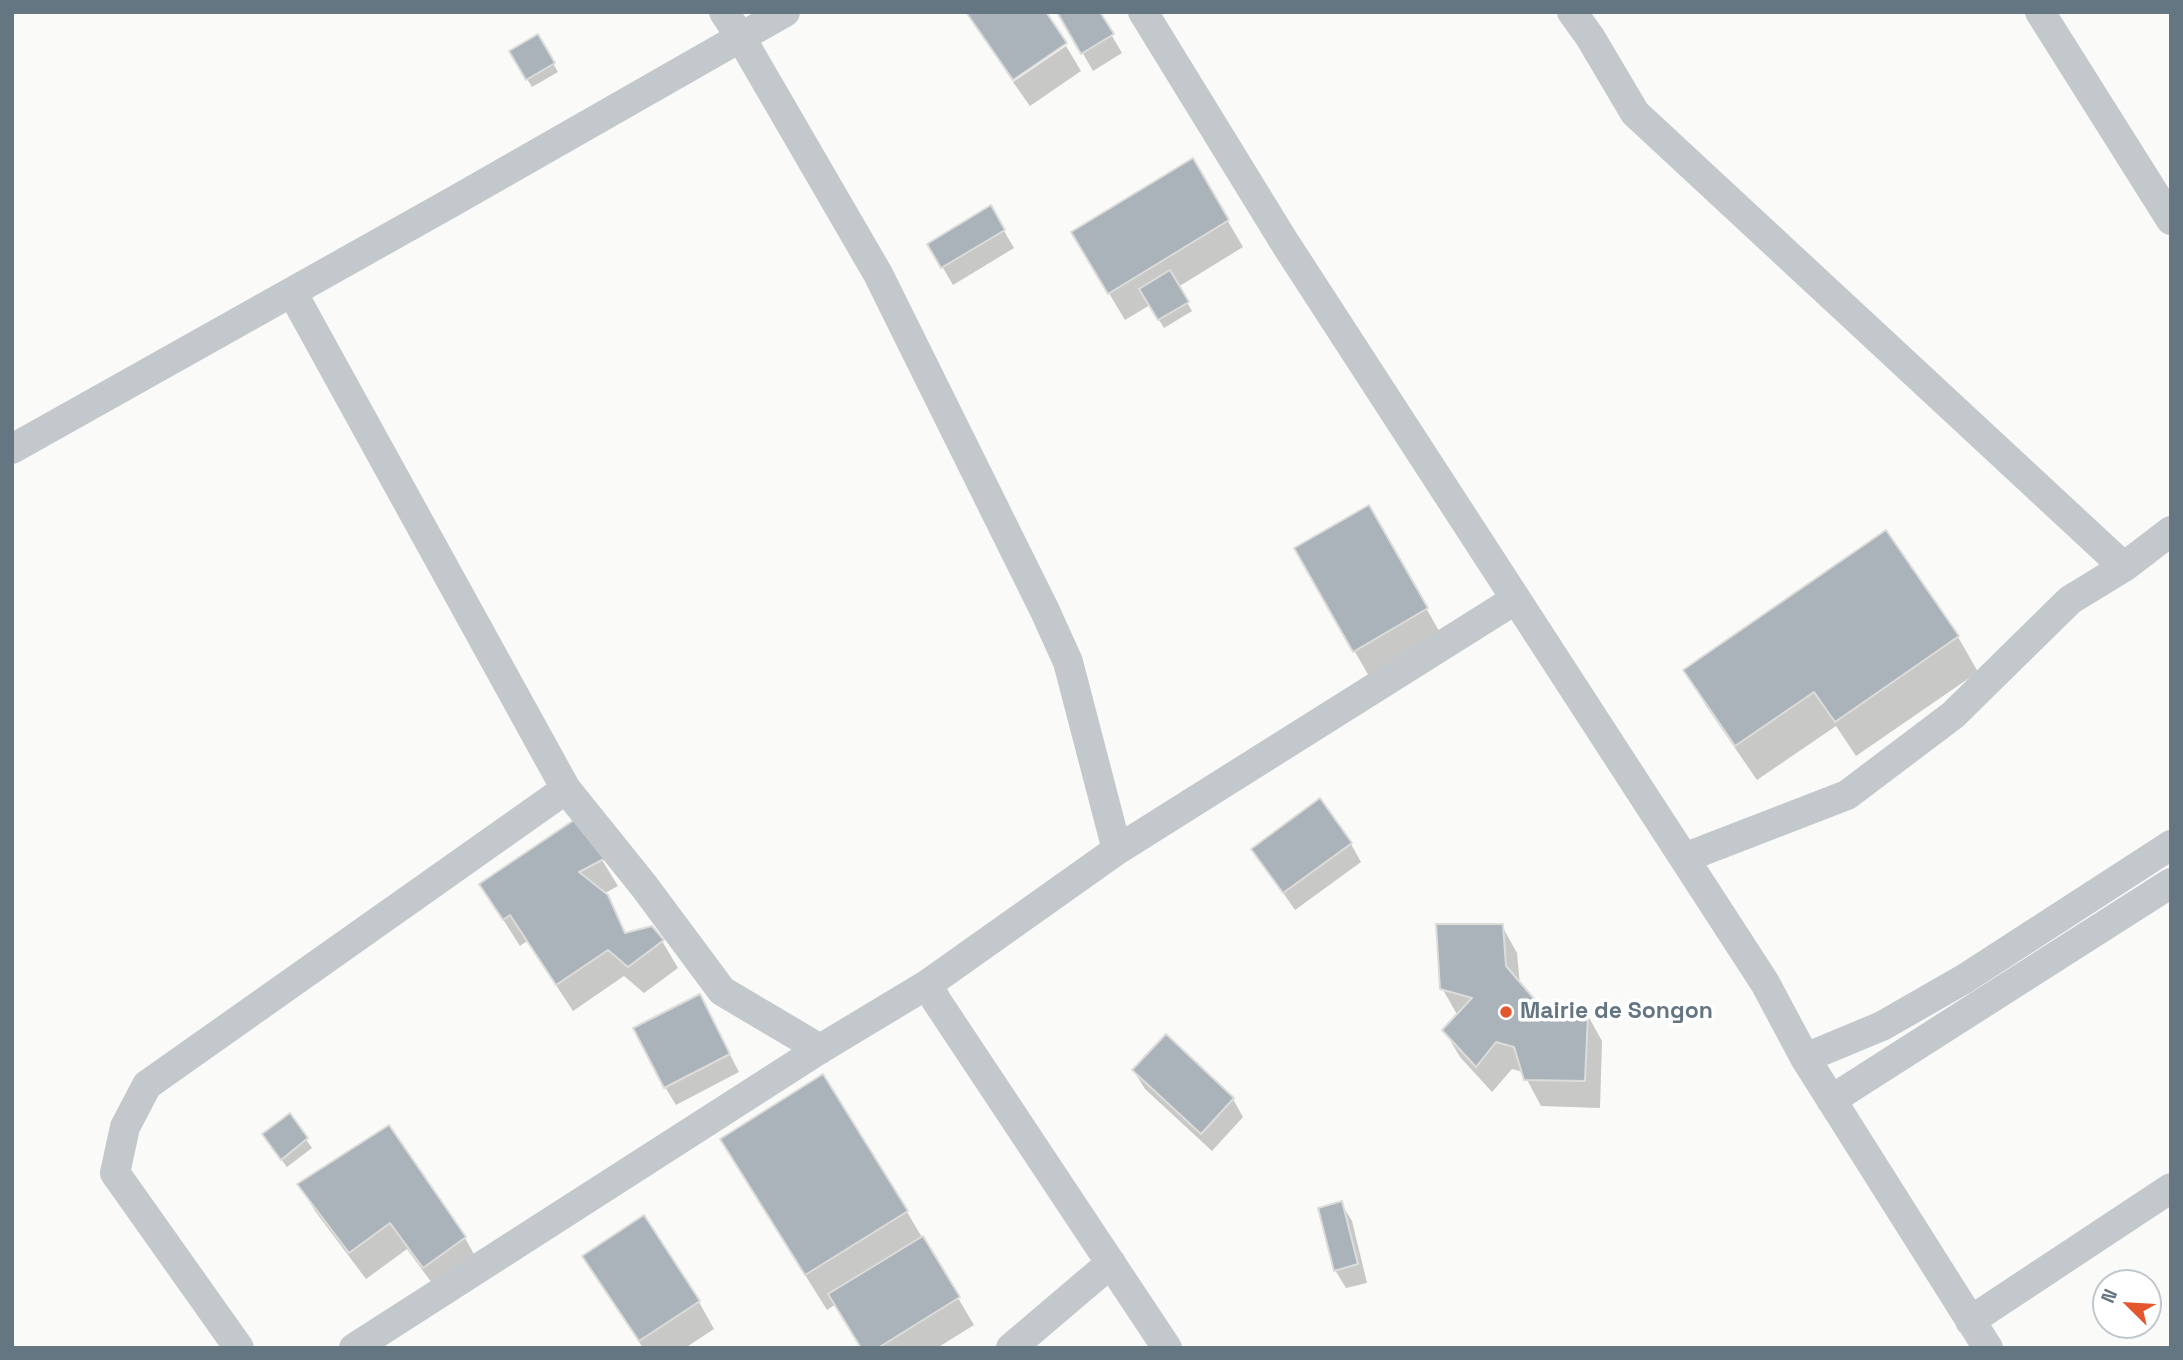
<!DOCTYPE html>
<style>
body{margin:0}
#map{position:relative;width:2183px;height:1360px;overflow:hidden;background:#fafaf8;font-family:"Space Grotesk",sans-serif}
canvas{display:block}
.frame{position:absolute;inset:0;border:14px solid #657683;pointer-events:none}
.north{position:absolute;left:2092px;top:1269px;width:70px;height:70px;box-sizing:border-box;background:#fff;border:2px solid #c1c8cd;border-radius:50%;rotate:294deg;font-size:19px;font-weight:700;line-height:28px;text-align:center;color:#657683}
.north::after{content:'';display:block;margin:auto;width:24px;height:32px;background:#e4572e;clip-path:polygon(50% 0,100% 100%,50% 72%,0 100%)}
</style>
<div id="map">
<canvas width="2183" height="1360"></canvas>
<div class="frame"></div>
<div class="north">N</div>
</div>
<script>
const g = document.querySelector('canvas').getContext('2d');
g.lineJoin = 'round';
function fill(path, color) { g.fillStyle = color; g.fill(path, 'evenodd'); }
const toPath = rows => new Path2D(rows.map(r => 'M' + r).join(''));
function strokePath(path, color, width, dash) { g.strokeStyle = color; g.lineWidth = width; g.lineCap = dash ? 'butt' : 'round'; g.setLineDash(dash || []); g.stroke(path); }
function write(font, color, halo, rows, align = 'center') {
  g.font = font + ' "Space Grotesk",sans-serif'; g.lineWidth = 7; g.setLineDash([]); g.textBaseline = 'middle'; g.strokeStyle = halo; g.fillStyle = color; for (const [text, x, y, turn = 0] of rows) {
    g.save(); g.translate(x, y); g.rotate((+turn || 0) * Math.PI / 180); g.textAlign = isNaN(turn) ? turn : align; if (halo) g.strokeText(text, 0, 0); g.fillText(text, 0, 0); g.restore();
  }
}
fill(toPath([
 [967,12,1065,43,1011,79],
 [1059,12,1098,12,1122,53,1093,71],
 [538,37,558,72,532,87,511,52],
 [1066,46,1081,71,1030,106,1013,82],
 [1192,160,1243,247,1178,287,1192,311,1164,328,1150,305,1125,320,1073,233],
 [990,207,1014,248,953,285,929,244],
 [1368,507,1442,636,1370,678,1296,549],
 [1958,637,1978,672,1856,756,1836,726,1757,780,1706,706,1685,671],
 [1351,844,1361,862,1295,910,1253,849],
 [602,860,618,886,603,894,627,934,662,941,678,968,644,993,624,976,573,1011,527,941,520,946,481,885],
 [1502,926,1517,953,1520,985,1542,1010,1587,1014,1602,1041,1600,1108,1541,1106,1523,1072,1512,1069,1492,1092,1460,1057,1444,1030,1458,1016,1442,988],
 [709,1014,739,1072,676,1105,665,1087],
 [1134,1071,1233,1099,1243,1117,1212,1151,1145,1089],
 [289,1115,312,1148,287,1167,269,1143],
 [742,1174,907,1212,974,1325,937,1348,862,1348,836,1304,827,1310],
 [300,1185,465,1238,480,1265,440,1294,407,1249,366,1279,315,1211],
 [1341,1203,1352,1221,1367,1283,1346,1288,1335,1270],
 [600,1283,699,1302,714,1329,685,1348,643,1348]
]), '#0003');
const building = toPath([
 [966,12,1046,12,1067,43,1013,80,966,12],
 [1057,12,1100,12,1114,34,1081,54,1057,12],
 [538,34,555,63,526,80,509,51,538,34],
 [1193,158,1229,220,1108,294,1071,232,1193,158],
 [991,205,1005,230,941,268,927,244,991,205],
 [1170,270,1189,302,1158,320,1139,289,1170,270],
 [1369,505,1428,608,1353,652,1294,548,1369,505],
 [1886,530,1959,636,1835,722,1814,692,1735,746,1683,670,1886,530],
 [1320,798,1352,843,1283,893,1251,849,1320,798],
 [577,818,604,859,579,872,608,895,625,933,652,926,664,940,628,967,608,950,556,985,510,915,503,920,479,884,577,818],
 [1436,924,1503,924,1506,966,1542,1008,1588,1013,1585,1081,1524,1080,1514,1047,1496,1042,1476,1067,1442,1030,1472,998,1440,989,1436,924],
 [700,994,730,1054,664,1088,633,1028,700,994],
 [1166,1034,1234,1098,1201,1134,1132,1070,1166,1034],
 [823,1074,908,1211,805,1275,720,1139,823,1074],
 [290,1113,308,1138,281,1160,262,1134,290,1113],
 [389,1125,466,1237,423,1268,390,1223,349,1253,297,1184,389,1125],
 [1342,1201,1358,1264,1334,1271,1318,1208,1342,1201],
 [644,1215,700,1301,639,1341,582,1256,644,1215],
 [923,1236,960,1297,878,1348,861,1348,828,1294,923,1236]
]);
fill(building, '#aab3b9');
strokePath(building, '#dcdcda', 2);
strokePath(toPath([
 [724,12,741,38,878,274,1045,611,1068,662,1117,850],
 [1143,12,1285,243,1765,983,1805,1058,1988,1348],
 [1572,12,1590,37,1635,113,2124,567],
 [2040,12,2171,220],
 [292,292,566,789,644,886,722,991,820,1049],
 [12,449,454,201,785,12],
 [1684,858,1847,795,1953,715,2070,600,2124,567,2171,531],
 [1805,1058,1882,1026,1964,979,2171,845],
 [1831,1100,2171,883],
 [1970,1321,2171,1188],
 [239,1348,115,1173,125,1127,147,1085,566,789],
 [354,1348,820,1049,928,984],
 [1011,1348,1111,1263],
 [1167,1348,936,1000,928,984,1117,850,1516,599]
]), '#c3c8cc', 30);
for (const [x, y, r, color] of [
 [1506,1012,7,"#e4572e"]
]) { const dot = new Path2D(); dot.arc(x, y, r, 0, 2 * Math.PI); g.fillStyle = color; g.fill(dot); strokePath(dot, '#fff', 2.5); }
write('bold 23px', '#657683', '#fff', [
 ["Mairie de Songon",1520,1012]
], 'left');
</script>
